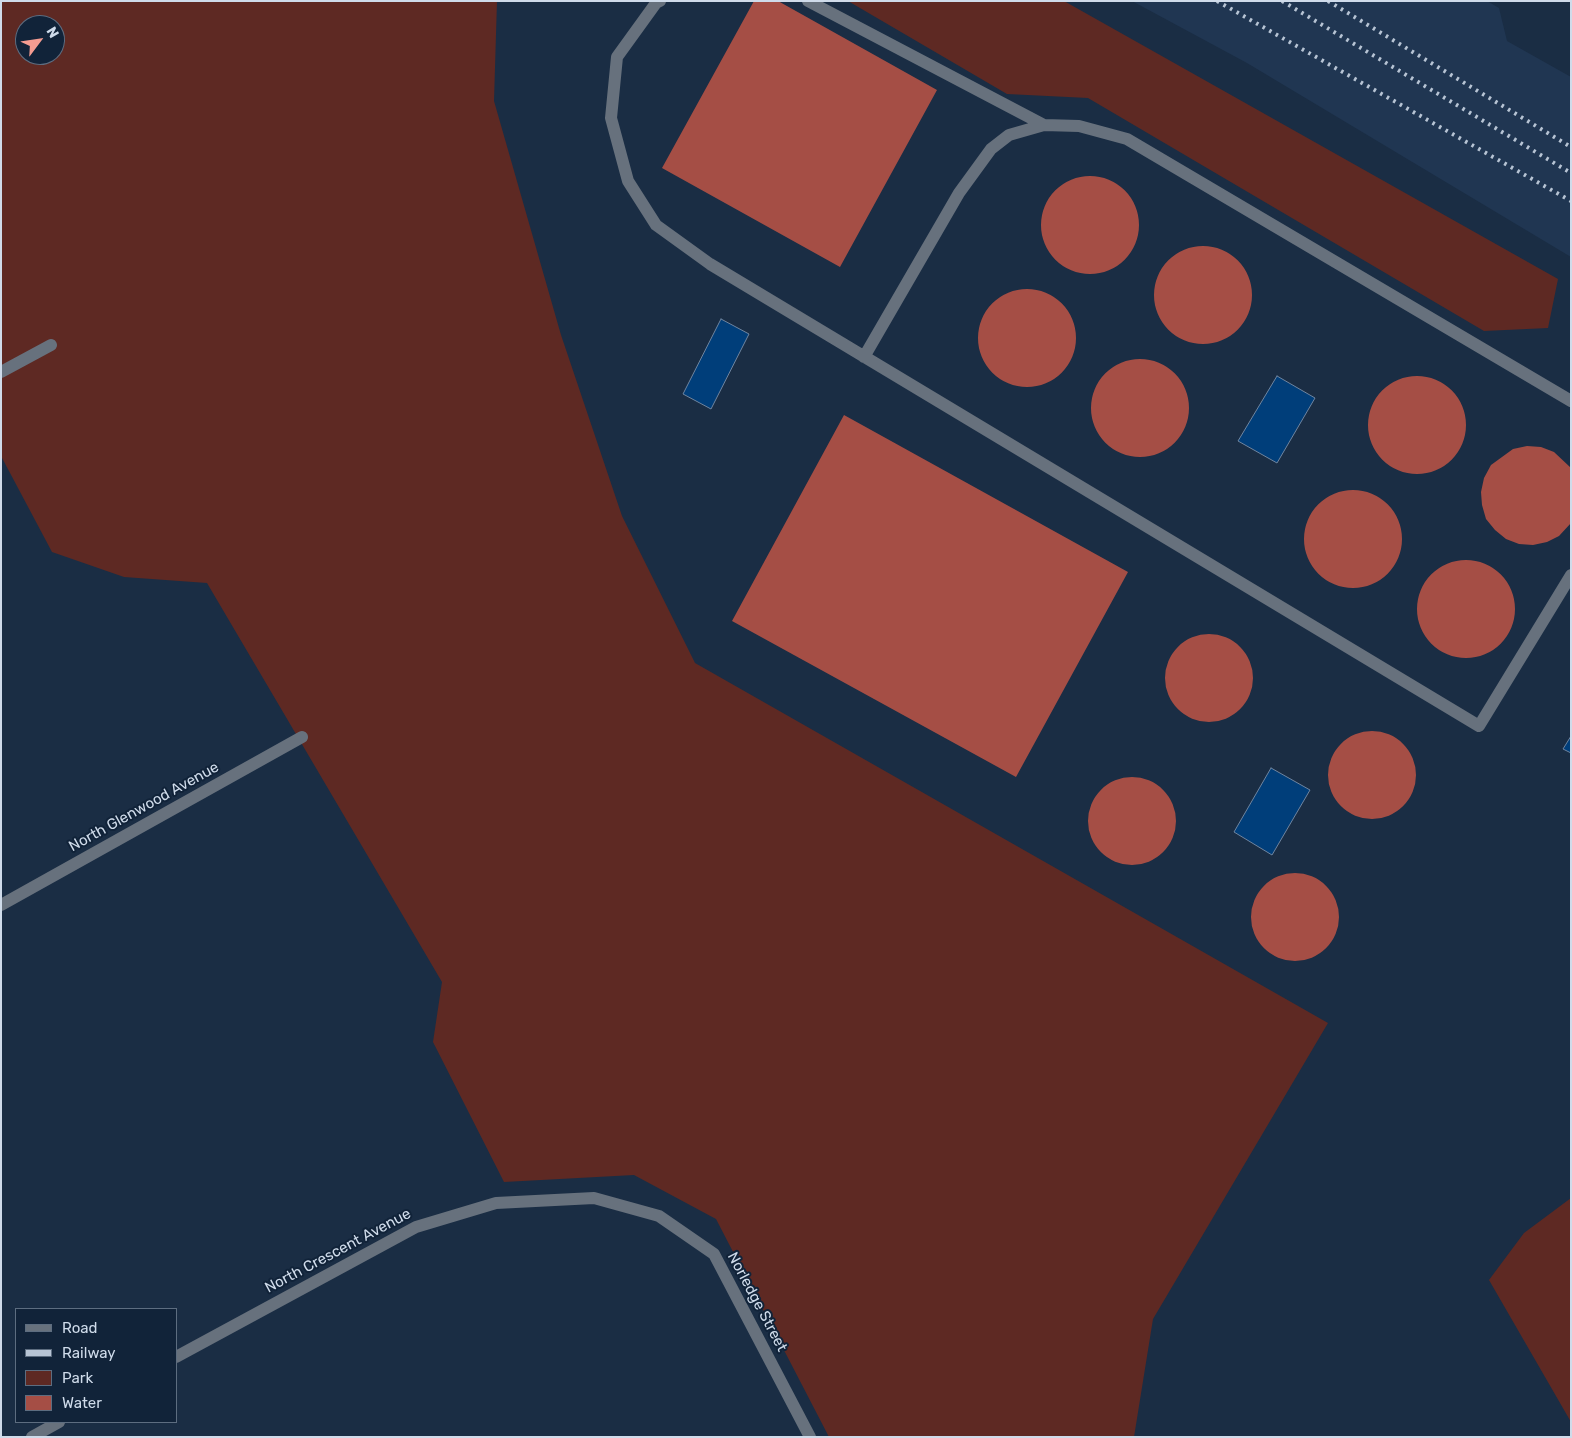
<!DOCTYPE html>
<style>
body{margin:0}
#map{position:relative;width:1572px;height:1438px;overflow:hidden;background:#1a2d44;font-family:Rubik,sans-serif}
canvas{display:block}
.frame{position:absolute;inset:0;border:2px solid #cfdbea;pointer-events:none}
.legend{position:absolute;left:15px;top:1308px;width:162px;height:115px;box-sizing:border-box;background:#112339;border:1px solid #5d6d80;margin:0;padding:6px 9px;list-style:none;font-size:15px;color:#cfdbea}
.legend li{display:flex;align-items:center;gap:10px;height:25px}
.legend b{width:25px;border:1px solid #5d6d80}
.north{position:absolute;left:15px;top:15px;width:50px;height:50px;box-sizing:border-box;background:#112339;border:1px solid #5d6d80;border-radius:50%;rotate:59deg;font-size:14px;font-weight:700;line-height:20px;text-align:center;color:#cfdbea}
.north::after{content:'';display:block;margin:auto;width:18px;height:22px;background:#f59c91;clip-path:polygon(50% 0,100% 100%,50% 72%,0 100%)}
</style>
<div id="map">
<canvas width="1572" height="1438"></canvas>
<div class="frame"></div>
<ul class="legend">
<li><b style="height:6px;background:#67717d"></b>Road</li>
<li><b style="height:6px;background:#b7c4d4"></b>Railway</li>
<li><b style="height:14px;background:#5e2923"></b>Park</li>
<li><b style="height:14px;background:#a54e45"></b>Water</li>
</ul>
<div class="north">N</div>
</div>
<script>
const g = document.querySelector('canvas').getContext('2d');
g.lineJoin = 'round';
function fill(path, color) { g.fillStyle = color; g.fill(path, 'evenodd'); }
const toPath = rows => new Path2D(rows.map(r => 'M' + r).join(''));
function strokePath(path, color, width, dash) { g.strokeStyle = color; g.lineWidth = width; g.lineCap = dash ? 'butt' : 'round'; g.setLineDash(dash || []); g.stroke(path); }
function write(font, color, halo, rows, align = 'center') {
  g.font = font + ' Rubik,sans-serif'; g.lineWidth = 4; g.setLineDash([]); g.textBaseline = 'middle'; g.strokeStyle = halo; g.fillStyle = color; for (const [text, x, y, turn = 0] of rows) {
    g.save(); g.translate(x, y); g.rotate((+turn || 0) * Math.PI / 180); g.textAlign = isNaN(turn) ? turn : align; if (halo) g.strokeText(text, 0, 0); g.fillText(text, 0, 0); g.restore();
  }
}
fill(toPath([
 [1132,1,1487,1,1499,8,1507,41,1571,77,1571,257,1247,63]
]), '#203652');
fill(toPath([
 [1,1,497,1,494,101,561,335,622,516,695,663,1328,1023,1153,1319,1134,1437,829,1437,716,1219,634,1175,504,1182,433,1042,442,982,207,583,124,577,52,552,1,456],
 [25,25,55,25,55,55,25,55],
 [848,1,1064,1,1558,279,1548,328,1484,331,1088,98,1007,94],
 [1571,1198,1571,1422,1489,1280,1524,1233]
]), '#5e2923');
fill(toPath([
 [754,1,778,1,937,90,840,267,662,168],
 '1041 225a49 49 0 1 1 98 0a49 49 0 1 1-98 0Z',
 '1154 295a49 49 0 1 1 98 0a49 49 0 1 1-98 0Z',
 '978 338a49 49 0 1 1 98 0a49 49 0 1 1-98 0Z',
 '1091 408a49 49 0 1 1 98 0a49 49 0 1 1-98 0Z',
 '1368 425a49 49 0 1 1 98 0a49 49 0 1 1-98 0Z',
 [844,415,1128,572,1016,777,732,621],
 [1527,446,1541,447,1554,452,1571,468,1571,523,1559,536,1547,542,1533,545,1519,544,1506,539,1495,530,1486,519,1482,505,1481,492,1484,478,1491,465,1513,449],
 '1304 539a49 49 0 1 1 98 0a49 49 0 1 1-98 0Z',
 '1417 609a49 49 0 1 1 98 0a49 49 0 1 1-98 0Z',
 '1165 678a44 44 0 1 1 88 0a44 44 0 1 1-88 0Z',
 '1328 775a44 44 0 1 1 88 0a44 44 0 1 1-88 0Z',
 '1088 821a44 44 0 1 1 88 0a44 44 0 1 1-88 0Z',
 '1251 917a44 44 0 1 1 88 0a44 44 0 1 1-88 0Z'
]), '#a54e45');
const building = toPath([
 [721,319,749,334,711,409,683,394,721,319],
 [1277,376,1315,398,1277,463,1238,441,1277,376],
 [1571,736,1571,753,1563,749,1571,736],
 [1271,768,1310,790,1272,855,1234,832,1271,768]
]);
fill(building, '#003e7a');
strokePath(building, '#6f85a0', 1);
strokePath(toPath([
 [660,1,656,3,617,57,611,118,628,181,656,225,710,264,1479,726,1571,575],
 [808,1,1044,125],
 [864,357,959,193,991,149,1009,135,1044,125,1079,126,1127,139,1571,401],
 [1,372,51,345],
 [1,905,302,737],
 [176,1357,416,1227,496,1203,594,1198,659,1216,714,1254,810,1437],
 [32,1437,59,1422]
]), '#67717d', 12);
strokePath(toPath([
 [1217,1,1571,201],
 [1282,1,1571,173],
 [1328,1,1571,147]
]), '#b7c4d4', 4, [2.5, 5]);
write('15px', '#cfdbea', '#112339', [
 ["North Glenwood Avenue",144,807,-29],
 ["North Crescent Avenue",338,1251,-28],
 ["Norledge Street",757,1302,62]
]);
</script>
